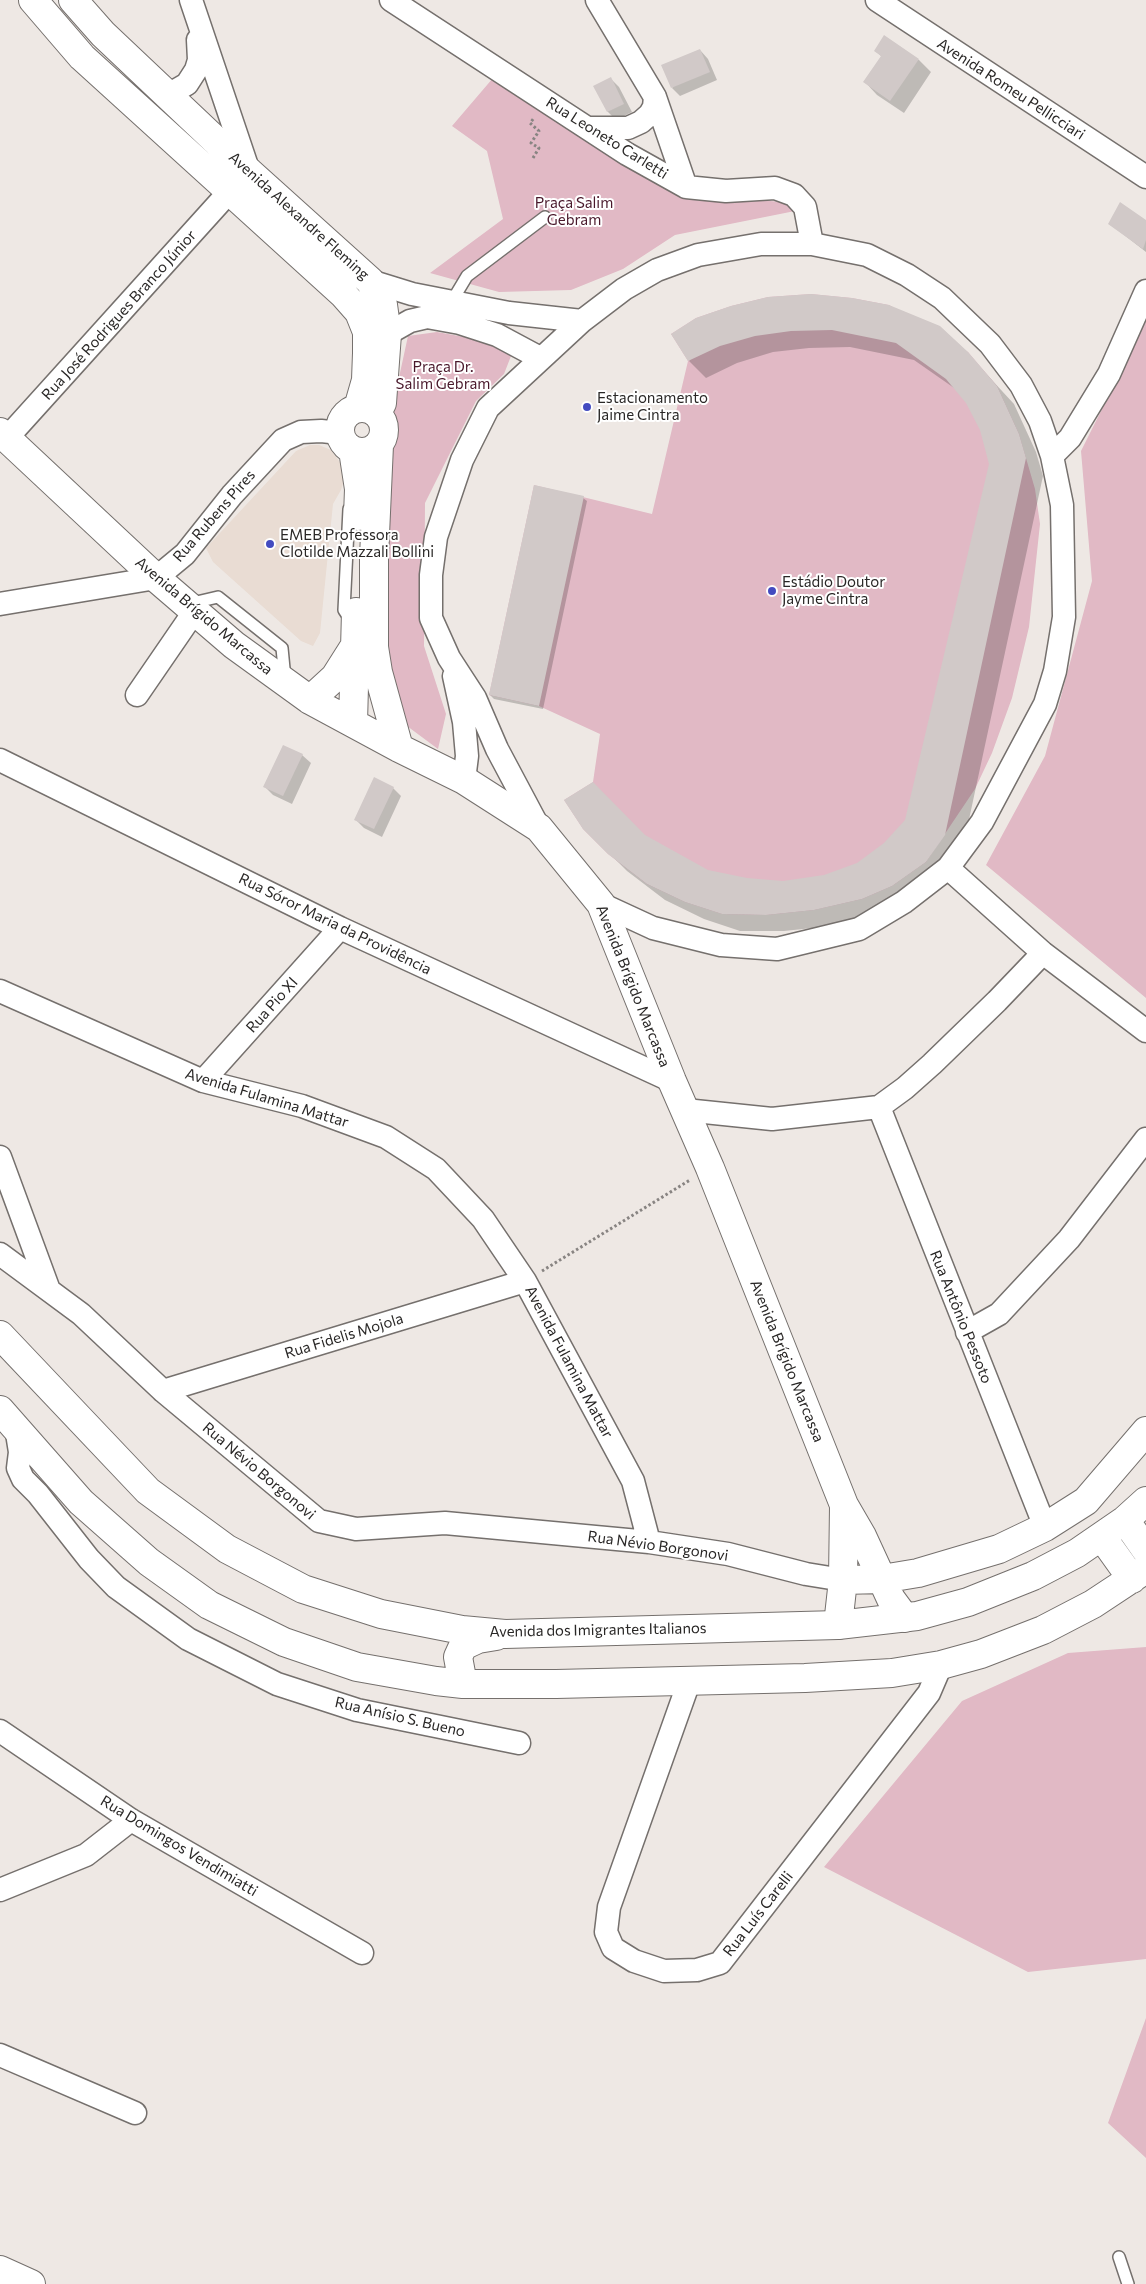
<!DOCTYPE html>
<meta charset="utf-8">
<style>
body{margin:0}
canvas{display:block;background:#eee8e4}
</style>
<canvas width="1146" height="2284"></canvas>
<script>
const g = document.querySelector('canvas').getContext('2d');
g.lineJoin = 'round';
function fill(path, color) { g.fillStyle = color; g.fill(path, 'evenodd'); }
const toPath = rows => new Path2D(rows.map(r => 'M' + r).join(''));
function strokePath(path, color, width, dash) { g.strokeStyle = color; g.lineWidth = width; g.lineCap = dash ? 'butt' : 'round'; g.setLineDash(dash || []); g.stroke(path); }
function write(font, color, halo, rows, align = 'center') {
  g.font = font + ' Commissioner,sans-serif'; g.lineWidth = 4; g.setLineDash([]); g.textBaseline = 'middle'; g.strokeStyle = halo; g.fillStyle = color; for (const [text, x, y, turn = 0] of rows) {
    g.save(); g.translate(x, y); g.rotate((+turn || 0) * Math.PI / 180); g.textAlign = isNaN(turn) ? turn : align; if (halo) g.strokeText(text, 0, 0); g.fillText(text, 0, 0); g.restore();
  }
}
fill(toPath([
 [310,445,319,445,331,450,342,465,345,477,341,490,333,504,320,633,313,646,301,641,213,562,206,548,296,451]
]), '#e9dcd3');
fill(toPath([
 [493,78,686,194,794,203,795,211,675,235,623,269,571,290,499,292,430,273,503,219,487,151,452,126],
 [811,294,852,298,889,305,968,352,997,386,1019,434,1035,489,1040,524,1029,627,1012,698,992,753,975,789,926,862,892,886,862,899,814,910,766,915,722,914,685,902,647,884,608,854,583,829,564,800,593,782,600,734,539,706,489,695,534,485,652,514,688,361,671,334,696,318,731,306,768,297],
 [1146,321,1146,998,986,865,1045,756,1092,581,1081,451],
 [437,332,486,341,511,356,504,374,476,401,425,503,424,646,446,714,438,749,407,726,386,652,390,419,408,336],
 [1146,1647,1146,1959,1028,1972,824,1867,962,1701,1068,1653],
 [1146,2018,1146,2158,1108,2123]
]), '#e1b9c5');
fill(toPath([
 [700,50,708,59,717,80,680,96,672,88],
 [875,50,919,60,931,72,904,113,877,95,865,82,882,57],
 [611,79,619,87,632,112,616,120,608,112,595,87],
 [1146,221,1146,252,1110,224],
 [731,307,967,353,1014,404,1036,452,1043,476,962,852,910,903,832,926,784,931,740,931,704,919,665,900,627,871,584,828,645,837,708,871,747,880,784,883,824,876,857,864,885,844,906,821,990,464,981,430,967,402,957,390,914,360,850,347,809,348,773,352,737,363,706,378,689,361],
 [583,498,587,501,543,709,494,699,490,695],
 [302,755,311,763,292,804,273,795,265,787],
 [393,788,401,796,382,837,364,828,355,819]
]), '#0003');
fill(toPath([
 [884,35,919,59,890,101,863,82,881,56,874,51],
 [700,49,710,72,671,88,661,65],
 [611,77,624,104,607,112,593,86],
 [1120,202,1146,220,1146,240,1143,249,1108,224],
 [811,294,852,298,889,305,940,326,968,352,997,386,1019,434,1026,458,945,835,926,862,892,886,862,899,814,910,766,915,722,914,685,902,647,884,608,854,583,829,564,800,593,782,645,835,708,870,747,878,783,881,824,875,857,863,884,843,905,820,989,464,980,430,966,403,946,379,896,343,832,330,791,331,755,336,720,346,688,361,671,334,696,318,731,306,768,297],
 [534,485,584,496,539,706,489,695],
 [283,745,303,754,283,796,263,787],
 [374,777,394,787,374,829,354,820]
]), '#d1c9c8');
const lane = toPath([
 [452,301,467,276,545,217],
 [349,509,344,610,350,619],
 [188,604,218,597,282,648,285,679],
 [1119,2257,1128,2284]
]);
const street = toPath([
 [191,0,249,172],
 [391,0,627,154,686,187,726,191,775,188,794,195,805,207,812,244],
 [597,0,655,97,686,187],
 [877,0,1146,177],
 [168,95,187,84,196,70,199,60,198,40],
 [590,128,628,128,641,122,650,114,654,107,655,97],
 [370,281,412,294,509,313,582,321],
 [387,334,410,321,427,317,460,323,497,335,540,358],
 [7,438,230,191],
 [1052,456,1070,438,1109,374,1146,291],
 [0,604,156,578,185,554,232,495,283,440,301,432,321,431,340,433],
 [454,676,464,722,467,756,464,780],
 [137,695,194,612],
 [0,760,340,928,672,1081],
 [539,828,497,749,475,698,449,658,431,618,431,575,436,537,462,460,488,408,582,321,624,289,657,270,698,255,761,244,812,244,867,255,907,275,942,298,990,344,1021,385,1040,421,1052,456,1062,505,1064,617,1055,671,1045,704,982,822,948,868,904,902,859,929,777,949,721,945,653,928,601,904],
 [948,868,1043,953,1146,1031],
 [0,991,203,1081,302,1106,386,1137,436,1169,483,1219,525,1281,633,1481,649,1542],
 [203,1081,340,928],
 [879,1107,1045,1527],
 [685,1110,772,1119,879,1107,905,1088,932,1064,997,1001,1043,953],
 [0,1157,49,1290],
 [0,1254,81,1314,163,1391,319,1521,356,1529,445,1523,649,1542,728,1554,806,1574,843,1580],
 [967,1332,999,1314,1069,1239,1146,1139],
 [163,1391,525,1281],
 [16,1427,20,1452,18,1468,23,1479,38,1494,89,1559,116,1587,188,1639,277,1684,357,1710,519,1743],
 [690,1679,609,1907,606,1932,613,1948,634,1961,664,1971,697,1970,720,1963,929,1693,941,1665],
 [0,1731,131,1820,362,1953],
 [0,1890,86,1855,131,1820],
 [0,2055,135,2113]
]);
const secondary = toPath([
 [33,0,82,57,344,295,359,312,367,332,367,353,366,380,358,408],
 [73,0,103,34,249,172,370,281,383,305,387,334,382,403,377,413],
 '340 430a22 22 0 1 1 44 0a22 22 0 1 1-44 0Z',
 [0,432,156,578,234,645,310,700,399,748,464,780,539,828,601,904,672,1081,710,1168,844,1505,862,1536,891,1599,905,1618],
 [379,445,374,557,374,647,378,672,399,748],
 [353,450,359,489,358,516],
 [310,700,335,677,354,647],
 [353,723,356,612],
 [843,1580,882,1579,918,1573,999,1549,1045,1527,1086,1501,1146,1431],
 [838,1625,843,1580,844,1506],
 [0,2270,31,2284]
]);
const primary = toPath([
 [0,1335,148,1491,227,1549,303,1589,381,1614,462,1630,505,1634,838,1625,917,1616,968,1602,1033,1576,1077,1553,1125,1520,1146,1501],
 [0,1410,81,1502,149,1562,209,1605,284,1642,357,1667,436,1681,463,1684,556,1684,805,1678,892,1673,941,1665,981,1654,1043,1630,1093,1604,1146,1569],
 [1125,1520,1146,1550],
 [1102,1537,1132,1579],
 [463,1684,458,1657,463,1646,478,1639,496,1636]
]);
strokePath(lane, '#75706d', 14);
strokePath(street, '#75706d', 25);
strokePath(secondary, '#75706d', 30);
strokePath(primary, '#75706d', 30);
strokePath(toPath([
 [533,158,539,148,531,143,539,131,530,123,534,118],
 [542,1271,690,1180]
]), '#888482', 3, [2.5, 2.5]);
strokePath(lane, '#fff', 11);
strokePath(street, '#fff', 22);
strokePath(secondary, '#fff', 28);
strokePath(primary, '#fff', 28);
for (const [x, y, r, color] of [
 [587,407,5,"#434bc0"],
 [270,544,5,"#434bc0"],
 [772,591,5,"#434bc0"]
]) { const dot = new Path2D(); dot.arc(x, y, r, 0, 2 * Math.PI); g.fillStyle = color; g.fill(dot); strokePath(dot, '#fff', 2); }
write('15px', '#292726', '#fff', [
 ["Avenida Romeu Pellicciari",1011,89,33],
 ["Rua Leoneto Carletti",607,138,32],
 ["Avenida Alexandre Fleming",299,216,42],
 ["Rua José Rodrigues Branco Júnior",119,315,-48],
 ["Rua Rubens Pires",214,516,-49],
 ["Avenida Brígido Marcassa",204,616,40],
 ["Rua Sóror Maria da Providência",335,924,26],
 ["Avenida Brígido Marcassa",633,986,68],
 ["Rua Pio XI",272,1005,-48],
 ["Avenida Fulamina Mattar",267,1098,17],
 ["Rua Antônio Pessoto",961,1317,68],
 ["Rua Fidelis Mojola",344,1336,-17],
 ["Avenida Brígido Marcassa",787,1361,68],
 ["Avenida Fulamina Mattar",569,1362,62],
 ["Rua Névio Borgonovi",259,1471,40],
 ["Rua Névio Borgonovi",658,1546,8],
 ["Avenida dos Imigrantes Italianos",598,1630,-1],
 ["Rua Anísio S. Bueno",400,1717,13],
 ["Rua Domingos Vendimiatti",179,1846,31],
 ["Rua Luís Carelli",758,1914,-52]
]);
write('15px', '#49182b', '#fff', [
 ["Praça Salim",574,203],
 ["Gebram",574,220],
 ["Praça Dr.",443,367],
 ["Salim Gebram",443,384]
]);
write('15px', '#292726', '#fff', [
 ["Estacionamento",597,398],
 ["Jaime Cintra",597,415],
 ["EMEB Professora",280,535],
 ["Clotilde Mazzali Bollini",280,552],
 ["Estádio Doutor",782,582],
 ["Jayme Cintra",782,599]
], 'left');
</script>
